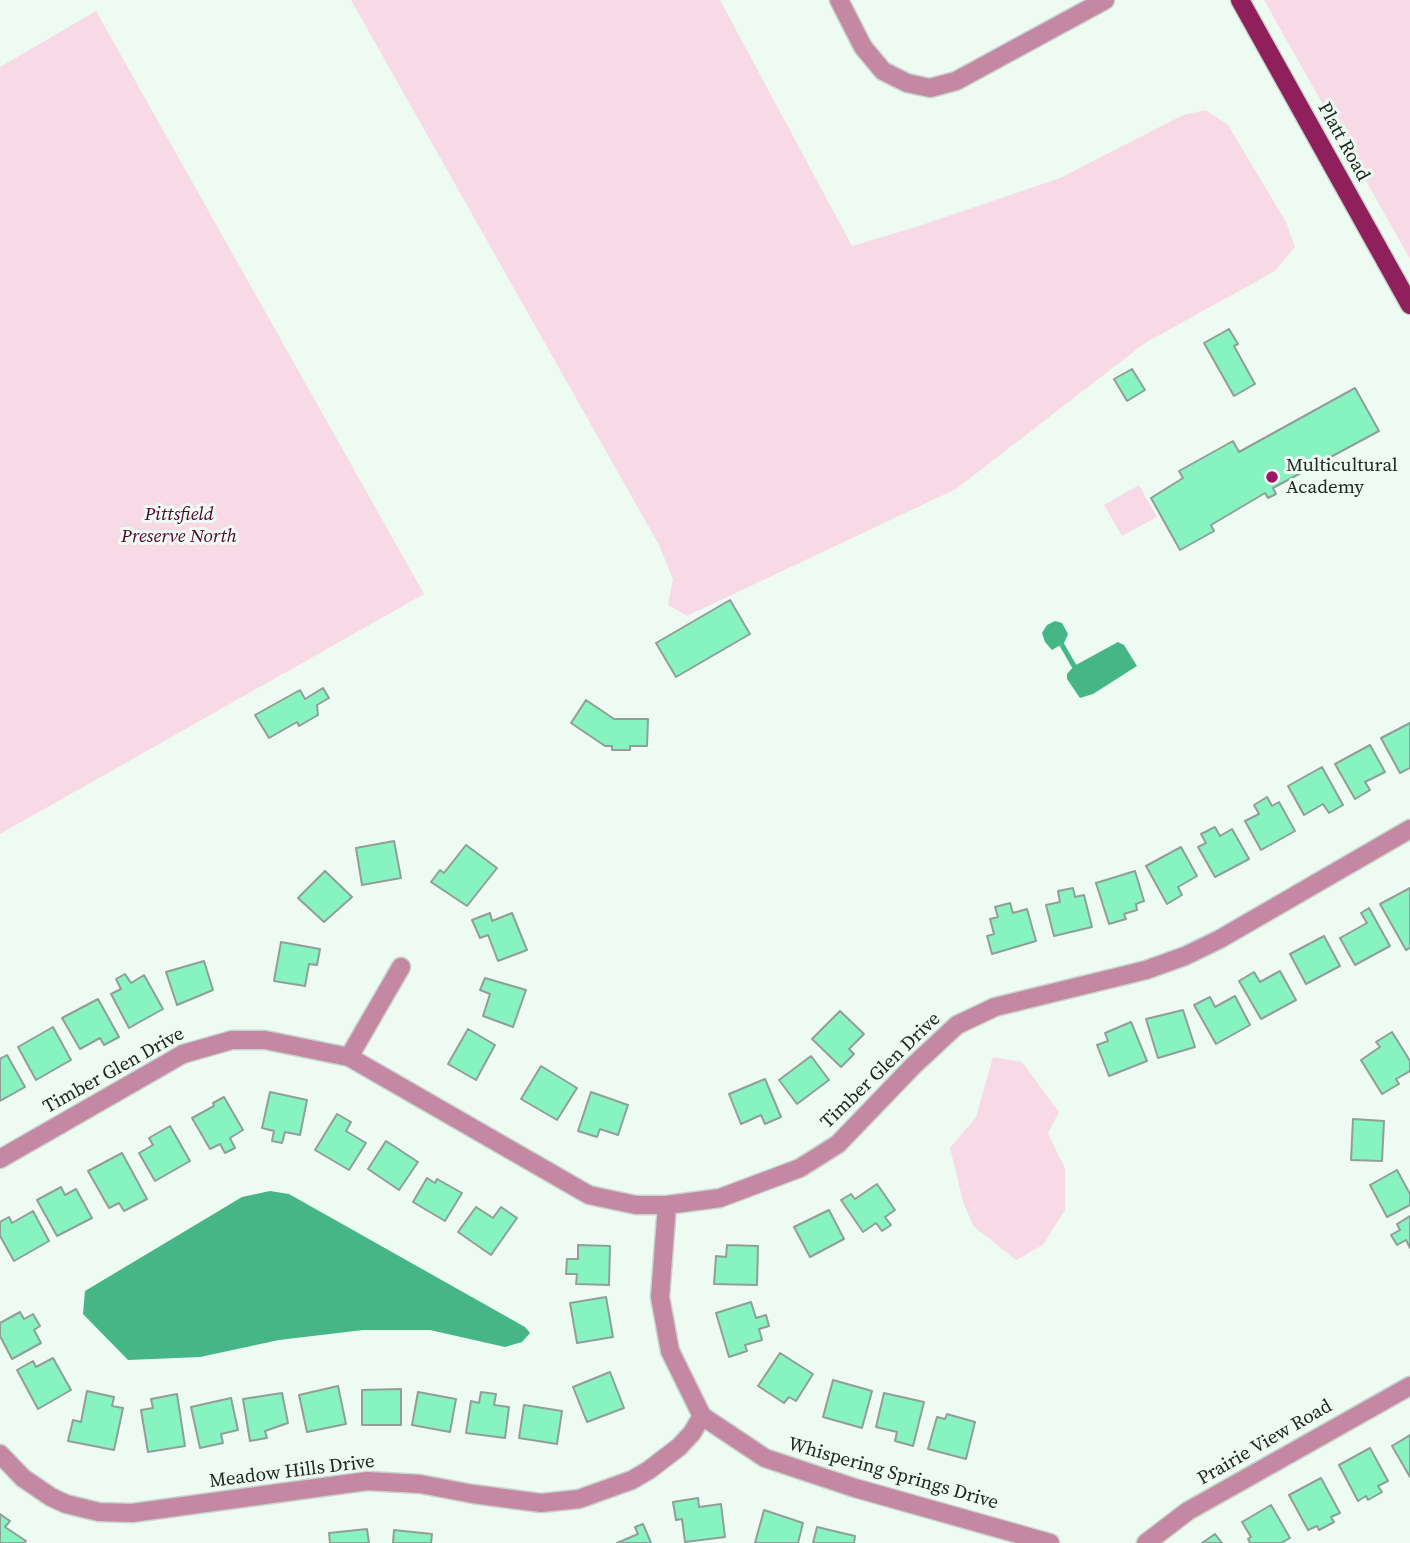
<!DOCTYPE html>
<style>
body{margin:0}
canvas{display:block;background:#edfbf3}
</style>
<canvas width="1410" height="1543"></canvas>
<script>
const g = document.querySelector('canvas').getContext('2d');
g.lineJoin = 'round';
function fill(path, color) { g.fillStyle = color; g.fill(path, 'evenodd'); }
const toPath = rows => new Path2D(rows.map(r => 'M' + r).join(''));
function strokePath(path, color, width, dash) { g.strokeStyle = color; g.lineWidth = width; g.lineCap = dash ? 'butt' : 'round'; g.setLineDash(dash || []); g.stroke(path); }
function write(font, color, halo, rows, align = 'center') {
  g.font = font + ' "Source Serif 4",serif'; g.lineWidth = 6; g.setLineDash([]); g.textBaseline = 'middle'; g.strokeStyle = halo; g.fillStyle = color; for (const [text, x, y, turn = 0] of rows) {
    g.save(); g.translate(x, y); g.rotate((+turn || 0) * Math.PI / 180); g.textAlign = isNaN(turn) ? turn : align; if (halo) g.strokeText(text, 0, 0); g.fillText(text, 0, 0); g.restore();
  }
}
fill(toPath([
 [351,0,720,0,852,246,916,227,1060,178,1183,115,1206,110,1228,125,1286,222,1295,247,1275,271,1145,343,956,489,687,616,668,605,673,579,659,545],
 [1264,0,1410,0,1410,259],
 [96,11,424,594,0,834,0,67],
 [1139,485,1157,517,1122,536,1104,505],
 [993,1057,1022,1062,1059,1112,1048,1133,1065,1169,1065,1210,1043,1245,1016,1260,973,1226,963,1201,950,1148,976,1117]
]), '#f8dae6');
fill(toPath([
 [1055,621,1062,623,1068,634,1064,643,1052,650,1045,642,1042,633,1047,625],
 [1118,642,1124,645,1137,666,1093,694,1080,698,1067,679,1067,674,1074,666],
 [270,1191,289,1194,525,1327,530,1333,522,1342,505,1347,430,1330,363,1330,279,1340,200,1357,128,1360,83,1314,85,1291,242,1197]
]), '#46b687');
strokePath(toPath([
 [1062,645,1074,666]
]), '#46b687', 5);
const building = toPath([
 [1229,329,1238,344,1234,346,1255,384,1234,396,1204,343,1229,329],
 [1132,369,1145,390,1127,401,1114,379,1132,369],
 [1355,388,1379,431,1273,488,1276,494,1268,498,1265,493,1211,525,1214,531,1180,550,1151,498,1183,478,1179,471,1233,441,1239,452,1355,388],
 [730,600,750,634,676,677,656,643,730,600],
 [323,688,329,698,317,705,318,715,299,726,297,722,269,738,255,715,300,690,305,699,323,688],
 [586,700,614,719,648,719,647,746,630,746,630,750,612,750,612,746,605,746,571,723,586,700],
 [1410,723,1410,768,1400,773,1381,738,1410,723],
 [1370,745,1385,772,1365,782,1370,790,1355,799,1335,764,1370,745],
 [1322,767,1343,805,1329,813,1323,804,1304,815,1288,786,1322,767],
 [1267,797,1272,806,1279,802,1295,831,1261,850,1245,821,1259,814,1254,805,1267,797],
 [1215,827,1220,836,1232,829,1249,859,1215,877,1198,847,1206,843,1201,834,1215,827],
 [394,841,401,878,362,885,356,848,394,841],
 [466,845,497,868,467,906,431,882,440,870,444,873,466,845],
 [1181,847,1197,876,1178,887,1182,895,1167,904,1146,866,1181,847],
 [325,871,352,897,324,922,298,898,325,871],
 [1135,871,1144,901,1136,904,1137,910,1124,914,1126,919,1109,924,1096,883,1135,871],
 [1073,888,1075,897,1084,895,1092,927,1054,936,1046,905,1060,902,1058,891,1073,888],
 [1410,888,1410,948,1406,950,1380,904,1410,888],
 [1010,903,1013,913,1027,909,1036,941,992,954,987,936,994,934,990,919,998,917,995,907,1010,903],
 [1369,908,1390,946,1355,965,1340,938,1367,923,1361,913,1369,908],
 [490,913,492,921,512,913,527,950,498,961,488,935,480,938,472,920,490,913],
 [1324,936,1340,966,1306,984,1290,954,1324,936],
 [281,942,320,949,317,965,309,964,305,986,274,981,281,942],
 [204,961,213,990,177,1005,166,972,204,961],
 [1280,971,1296,1000,1261,1019,1239,981,1254,972,1260,982,1280,971],
 [125,974,131,983,144,975,163,1009,129,1028,111,994,121,989,116,979,125,974],
 [485,978,526,990,513,1027,483,1016,490,994,480,990,485,978],
 [1235,996,1250,1025,1216,1044,1194,1005,1210,997,1215,1007,1235,996],
 [98,999,119,1037,104,1045,100,1038,80,1049,62,1018,98,999],
 [1183,1010,1195,1047,1158,1058,1146,1019,1183,1010],
 [840,1011,864,1034,849,1049,854,1054,841,1067,812,1039,840,1011],
 [1131,1022,1147,1061,1109,1076,1097,1045,1108,1041,1105,1033,1131,1022],
 [53,1027,71,1060,36,1080,18,1047,53,1027],
 [468,1029,495,1045,476,1080,448,1064,468,1029],
 [1392,1032,1410,1061,1410,1071,1396,1079,1399,1084,1382,1094,1361,1060,1380,1047,1376,1042,1392,1032],
 [7,1055,25,1087,0,1101,0,1059,7,1055],
 [811,1056,829,1080,797,1104,779,1080,811,1056],
 [541,1066,577,1088,557,1120,521,1099,541,1066],
 [765,1079,781,1117,765,1124,761,1115,741,1124,729,1094,765,1079],
 [270,1092,307,1100,300,1135,285,1132,282,1143,272,1141,274,1131,262,1128,270,1092],
 [591,1092,628,1105,618,1135,600,1129,597,1137,578,1131,591,1092],
 [224,1097,243,1130,230,1138,235,1148,225,1153,220,1144,210,1149,192,1118,214,1106,213,1103,224,1097],
 [337,1114,351,1122,346,1131,366,1143,349,1170,315,1150,337,1114],
 [1353,1119,1384,1121,1382,1161,1351,1160,1353,1119],
 [170,1126,190,1161,155,1181,139,1153,153,1145,149,1138,170,1126],
 [386,1141,418,1162,399,1190,368,1169,386,1141],
 [122,1153,147,1199,124,1211,119,1203,109,1208,88,1171,122,1153],
 [1397,1170,1410,1194,1410,1205,1387,1217,1370,1185,1397,1170],
 [427,1178,435,1183,437,1179,462,1193,445,1221,413,1202,427,1178],
 [877,1184,895,1210,885,1217,891,1225,882,1231,876,1223,863,1232,841,1200,851,1194,855,1199,877,1184],
 [61,1187,65,1195,76,1189,92,1218,57,1236,37,1200,61,1187],
 [476,1207,493,1218,501,1207,517,1218,491,1255,458,1232,476,1207],
 [829,1210,844,1239,810,1257,794,1227,829,1210],
 [33,1211,49,1241,14,1261,0,1236,0,1222,9,1217,12,1223,33,1211],
 [1410,1216,1410,1248,1406,1240,1397,1245,1391,1235,1400,1230,1397,1224,1410,1216],
 [578,1245,610,1246,609,1285,576,1284,577,1274,566,1274,567,1259,578,1259,578,1245],
 [727,1245,758,1246,757,1285,714,1284,716,1256,726,1257,727,1245],
 [606,1297,613,1337,577,1343,570,1303,606,1297],
 [751,1302,756,1318,766,1315,769,1326,759,1329,762,1340,745,1345,747,1351,729,1357,716,1313,751,1302],
 [20,1312,24,1319,33,1314,40,1326,34,1330,41,1343,12,1359,0,1336,0,1323,20,1312],
 [780,1353,813,1374,796,1401,789,1397,784,1403,758,1386,780,1353],
 [53,1358,71,1390,38,1409,17,1370,33,1361,36,1367,53,1358],
 [610,1372,624,1408,587,1422,573,1387,610,1372],
 [833,1380,872,1391,862,1428,823,1417,833,1380],
 [338,1386,346,1424,307,1432,299,1395,338,1386],
 [401,1389,401,1425,362,1425,362,1390,401,1389],
 [87,1391,114,1397,112,1406,123,1408,114,1450,68,1441,73,1420,81,1422,87,1391],
 [418,1392,456,1399,450,1432,412,1425,418,1392],
 [481,1392,496,1394,494,1405,509,1407,505,1438,466,1433,471,1401,479,1403,481,1392],
 [282,1393,288,1423,265,1431,267,1438,250,1441,243,1399,282,1393],
 [884,1393,924,1402,913,1446,895,1441,897,1432,876,1427,884,1393],
 [177,1394,185,1446,148,1452,141,1410,153,1408,151,1399,177,1394],
 [231,1398,238,1430,221,1434,223,1443,200,1448,191,1407,231,1398],
 [524,1405,562,1411,557,1444,519,1438,524,1405],
 [947,1414,975,1422,966,1459,928,1449,937,1417,945,1419,947,1414],
 [1410,1435,1410,1477,1392,1446,1410,1435],
 [1370,1448,1388,1481,1378,1486,1382,1492,1368,1500,1366,1496,1358,1501,1339,1465,1370,1448],
 [1321,1478,1340,1513,1331,1517,1334,1522,1319,1530,1317,1526,1308,1530,1289,1495,1321,1478],
 [698,1498,699,1507,721,1504,725,1537,685,1542,682,1519,676,1520,673,1502,698,1498],
 [1271,1505,1290,1538,1281,1543,1250,1543,1248,1539,1251,1537,1242,1522,1271,1505],
 [764,1510,803,1523,798,1543,755,1543,764,1510],
 [0,1514,10,1521,5,1527,26,1541,24,1543,0,1543,0,1514],
 [643,1524,651,1543,617,1543,638,1534,635,1527,643,1524],
 [817,1527,855,1536,854,1543,813,1543,817,1527],
 [367,1529,369,1543,330,1543,329,1533,367,1529],
 [394,1530,432,1534,431,1543,393,1543,394,1530],
 [1215,1534,1222,1543,1202,1543,1215,1534]
]);
fill(building, '#86f3c1');
strokePath(building, '#919f98', 2);
const minor = toPath([
 [839,0,863,47,883,71,907,83,930,88,956,81,1105,0],
 [349,1057,401,967],
 [0,1159,183,1054,232,1040,265,1040,349,1057,589,1195,636,1205,667,1205,720,1198,800,1168,838,1144,913,1066,957,1025,995,1007,1146,970,1185,956,1220,939,1410,829],
 [667,1205,660,1297,670,1351,702,1416,765,1458,855,1488,1050,1543],
 [0,1454,23,1478,51,1497,66,1504,99,1512,132,1513,367,1481,420,1484,473,1494,541,1503,579,1499,632,1480,649,1470,679,1447,692,1433,702,1416],
 [1146,1543,1188,1511,1410,1386]
]);
const major = toPath([
 [1240,0,1410,305]
]);
strokePath(minor, '#c8d5ce', 21);
strokePath(major, '#c8d5ce', 21);
strokePath(minor, '#c588a2', 18);
strokePath(major, '#8f205c', 18);
for (const [x, y, r, color] of [
 [1272,477,7,"#9e1563"]
]) { const dot = new Path2D(); dot.arc(x, y, r, 0, 2 * Math.PI); g.fillStyle = color; g.fill(dot); strokePath(dot, '#edfbf3', 2.5); }
write('19px', '#212623', '#edfbf3', [
 ["Platt Road",1343,142,61],
 ["Timber Glen Drive",114,1071,-29],
 ["Timber Glen Drive",881,1071,-44],
 ["Prairie View Road",1265,1443,-30],
 ["Meadow Hills Drive",292,1472,-7],
 ["Whispering Springs Drive",893,1474,16]
]);
write('19px', '#212623', '#edfbf3', [
 ["Multicultural",1286,466],
 ["Academy",1286,488]
], 'left');
write('italic 19px', '#550032', '#edfbf3', [
 ["Pittsfield",179,515],
 ["Preserve North",179,537]
]);
</script>
